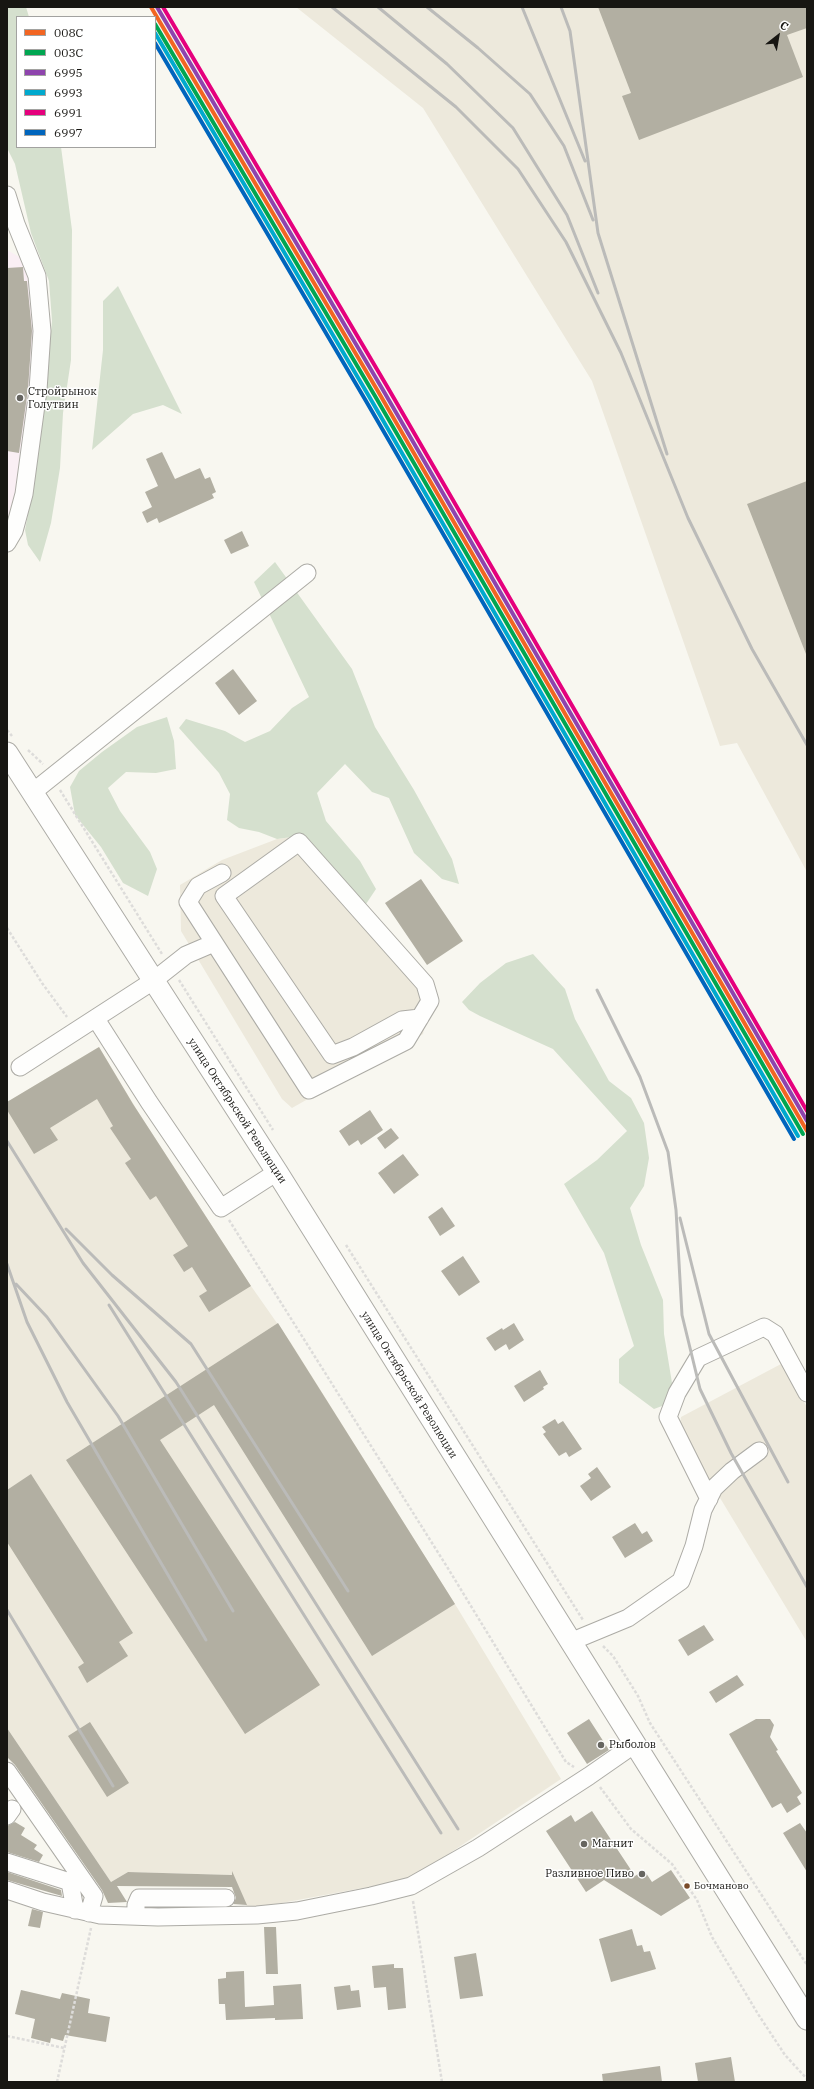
<!DOCTYPE html>
<meta charset="utf-8">
<style>
body{margin:0}
#map{position:relative;width:814px;height:2089px;overflow:hidden;background:#f8f7f0;font-family:"IBM Plex Serif",serif}
canvas{display:block}
.frame{position:absolute;inset:0;border:8px solid #171612;pointer-events:none}
.legend{position:absolute;left:16px;top:16px;width:140px;height:132px;box-sizing:border-box;background:#fff;border:1px solid #a2a2a0;margin:0;padding:5px 7px;list-style:none;font-size:12px;color:#171612}
.legend li{display:flex;align-items:center;gap:8px;height:20px}
.legend b{width:20px;border:1px solid #a2a2a0}
.north{position:absolute;left:758px;top:16px;width:40px;height:40px;-webkit-text-stroke:3px #fff;paint-order:stroke;rotate:31deg;font-size:11px;font-weight:700;line-height:16px;text-align:center;color:#171612}
.north::after{content:'';display:block;margin:auto;width:14px;height:18px;background:#171612;clip-path:polygon(50% 0,100% 100%,50% 72%,0 100%)}
</style>
<div id="map">
<canvas width="814" height="2089"></canvas>
<div class="frame"></div>
<ul class="legend">
<li><b style="height:5px;background:#f26522"></b>008С</li>
<li><b style="height:5px;background:#00a651"></b>003С</li>
<li><b style="height:5px;background:#8e44ad"></b>6995</li>
<li><b style="height:5px;background:#00a9ce"></b>6993</li>
<li><b style="height:5px;background:#e5007d"></b>6991</li>
<li><b style="height:5px;background:#0065bd"></b>6997</li>
</ul>
<div class="north">С</div>
</div>
<script>
const g = document.querySelector('canvas').getContext('2d');
g.lineJoin = 'round';
function fill(path, color) { g.fillStyle = color; g.fill(path, 'evenodd'); }
const toPath = rows => new Path2D(rows.map(r => 'M' + r).join(''));
function strokePath(path, color, width, dash) { g.strokeStyle = color; g.lineWidth = width; g.lineCap = dash ? 'butt' : 'round'; g.setLineDash(dash || []); g.stroke(path); }
function write(font, color, halo, rows, align = 'center') {
  g.font = font + ' "IBM Plex Serif",serif'; g.lineWidth = 3; g.setLineDash([]); g.textBaseline = 'middle'; g.strokeStyle = halo; g.fillStyle = color; for (const [text, x, y, turn = 0] of rows) {
    g.save(); g.translate(x, y); g.rotate((+turn || 0) * Math.PI / 180); g.textAlign = isNaN(turn) ? turn : align; if (halo) g.strokeText(text, 0, 0); g.fillText(text, 0, 0); g.restore();
  }
}
fill(toPath([
 [7,250,30,263,38,331,12,520,7,528]
]), '#faeff4');
fill(toPath([
 [296,7,807,7,807,872,737,743,720,746,592,381,423,108],
 [292,837,312,852,434,981,423,1034,292,1108,282,1099,181,931,180,885,222,860,277,839],
 [99,1047,137,1110,251,1286,291,1343,455,1604,561,1779,411,1879,260,1907,247,1907,233,1875,128,1872,111,1882,7,1728,7,1102],
 [781,1364,807,1407,807,1642,679,1430,681,1417]
]), '#ede9dc');
fill(toPath([
 [7,7,26,7,29,17,17,17,17,147,61,147,72,230,71,360,63,413,60,468,51,523,40,562,28,545,25,530,35,477,44,403,52,321,49,281,31,233,15,164,7,148],
 [118,286,182,414,163,405,133,414,92,450,103,350,103,301],
 [275,562,352,669,375,727,414,790,452,859,459,884,442,879,414,853,389,798,372,792,345,764,317,793,326,821,360,861,376,889,364,907,292,837,277,839,259,832,239,828,227,820,230,794,219,773,179,728,186,719,225,731,245,742,270,731,292,708,309,697,254,582],
 [167,717,174,741,176,769,156,773,126,772,108,788,120,811,150,852,157,869,148,896,123,883,101,847,75,815,70,787,79,771,102,752,137,727],
 [533,954,565,989,575,1019,609,1081,631,1098,644,1123,649,1158,644,1186,630,1208,641,1245,663,1300,664,1334,672,1383,670,1403,654,1409,619,1383,619,1359,634,1346,604,1253,564,1184,597,1160,627,1131,553,1049,480,1016,469,1010,462,1002,480,983,506,963]
]), '#d5e0ce');
fill(toPath([
 [598,7,807,7,807,28,787,35,803,77,639,140,622,96,631,93],
 [23,267,24,281,27,281,32,331,28,389,19,453,7,451,7,268],
 [162,452,175,479,200,468,205,479,210,477,216,492,212,494,214,498,159,523,157,518,147,523,142,512,152,507,145,492,158,486,146,459],
 [807,481,807,654,806,654,747,504],
 [242,531,249,546,231,554,224,540],
 [233,669,257,701,239,715,215,683],
 [421,879,463,941,427,965,385,903],
 [99,1047,133,1104,251,1286,209,1312,199,1296,207,1291,192,1267,184,1272,173,1255,188,1246,156,1196,150,1200,125,1163,131,1159,110,1128,113,1126,97,1099,50,1128,58,1140,34,1154,7,1110,7,1102],
 [370,1110,383,1130,361,1145,358,1140,349,1146,339,1131],
 [391,1128,399,1138,385,1149,377,1138],
 [403,1154,419,1175,394,1194,378,1173],
 [442,1207,455,1226,440,1236,428,1217],
 [463,1256,480,1282,459,1296,441,1271],
 [278,1323,455,1604,372,1656,214,1405,160,1440,320,1685,245,1734,66,1460],
 [514,1323,524,1340,509,1350,506,1344,495,1351,486,1338,502,1328,503,1330],
 [540,1370,548,1384,543,1387,544,1389,524,1402,514,1386],
 [555,1419,558,1424,563,1421,582,1449,569,1457,566,1452,559,1456,543,1434,546,1432,542,1427],
 [597,1467,611,1487,591,1501,580,1486,591,1478,588,1474],
 [31,1474,133,1633,119,1642,128,1656,87,1683,78,1667,84,1663,7,1542,7,1490],
 [635,1523,642,1534,647,1531,653,1541,625,1558,612,1537],
 [704,1625,714,1640,688,1656,678,1640],
 [737,1675,744,1685,716,1703,709,1692],
 [589,1719,609,1750,587,1764,567,1733],
 [756,1719,770,1719,774,1725,770,1737,778,1750,776,1751,802,1793,797,1797,801,1804,787,1813,781,1803,772,1808,729,1734],
 [90,1722,129,1783,107,1797,68,1736],
 [7,1728,111,1882,128,1872,232,1875,232,1871,247,1905,233,1904,236,1898,232,1887,117,1886,127,1902,108,1903,102,1890,15,1765,7,1757],
 [592,1811,635,1876,644,1870,652,1882,671,1870,690,1898,661,1916,604,1880,586,1892,546,1831,571,1815,575,1822],
 [15,1822,25,1828,21,1835,37,1845,34,1849,43,1855,39,1862,7,1852,7,1826],
 [800,1823,807,1833,807,1872,783,1833],
 [7,1872,61,1890,62,1896,7,1880],
 [32,1909,43,1912,40,1928,28,1926],
 [264,1927,276,1927,278,1974,266,1974],
 [632,1929,637,1946,642,1945,644,1952,650,1951,656,1969,611,1982,599,1939],
 [476,1953,483,1996,460,1999,454,1957],
 [394,1964,394,1968,403,1968,406,2008,388,2010,386,1987,374,1988,372,1966],
 [244,1971,245,2007,274,2005,273,1986,301,1984,303,2019,275,2020,275,2018,226,2020,225,2004,219,2004,218,1979,226,1978,226,1972],
 [350,1985,351,1991,359,1990,361,2007,337,2010,334,1987],
 [21,1990,60,1999,62,1993,90,1999,88,2013,110,2017,106,2042,65,2035,63,2041,51,2038,50,2043,31,2038,35,2019,15,2014],
 [731,2057,735,2082,698,2082,695,2063],
 [660,2066,662,2082,603,2082,602,2074]
]), '#b2afa2');
const minor = toPath([
 [7,195,16,224,37,276,42,331,38,390,24,494,14,531,7,543],
 [33,792,307,573],
 [222,873,198,886,188,902,309,1090,406,1041,430,1001,425,984,299,842,224,896,332,1055,353,1047,402,1020,420,1018],
 [96,1019,149,1102,221,1208,277,1172],
 [20,1067,153,981,186,955,214,943],
 [709,1499,668,1417,677,1393,698,1358,764,1327,775,1334,807,1393],
 [570,1642,628,1618,681,1581,694,1546,703,1510,714,1488,732,1471,759,1451],
 [7,1771,94,1896,89,1913],
 [7,1816,12,1809],
 [7,1862,70,1882,75,1910],
 [7,1890,43,1902,100,1915,158,1917,257,1915,297,1911,371,1896,411,1886,478,1848,589,1776,635,1744],
 [136,1916,136,1905,139,1898,226,1898]
]);
const major = toPath([
 [7,753,277,1172,807,2019]
]);
strokePath(minor, '#acaba5', 19);
strokePath(major, '#acaba5', 23);
strokePath(toPath([
 [7,730,12,736],
 [28,750,43,764],
 [60,790,162,954],
 [7,928,42,983,67,1017],
 [179,980,273,1130],
 [229,1220,449,1570,566,1762,574,1767],
 [346,1245,583,1620],
 [603,1646,613,1656,638,1696,650,1723,807,1965],
 [600,1787,631,1829,672,1864,697,1900,712,1937,758,2014,785,2055,807,2079],
 [413,1901,442,2082],
 [7,2036,64,2048],
 [57,2082,91,1928]
]), '#dddcda', 2.5, [3, 2]);
strokePath(minor, '#fefefd', 17);
strokePath(major, '#fefefd', 21);
strokePath(toPath([
 [332,7,456,107,518,169,566,242,621,353,688,518,752,649,807,745],
 [378,7,447,64,513,128,567,215,598,293],
 [427,7,478,48,530,94,564,146,593,220],
 [522,7,585,161],
 [561,7,570,31,598,233,667,454],
 [597,990,640,1077,668,1152,676,1210,682,1315,700,1389,731,1453,807,1587],
 [7,1141,83,1263,176,1382,458,1829],
 [680,1218,709,1334,788,1482],
 [66,1229,112,1275,191,1344,348,1591],
 [7,1264,27,1322,67,1402,206,1640],
 [16,1284,47,1317,118,1416,233,1611],
 [109,1305,441,1833],
 [7,1610,113,1786]
]), '#bbbbb9', 3);
strokePath(toPath([
 [151,7,379,393,807,1131]
]), '#f26522', 4);
strokePath(toPath([
 [155,24,375,396,803,1134]
]), '#00a651', 4);
strokePath(toPath([
 [157,7,383,390,807,1121]
]), '#8e44ad', 4);
strokePath(toPath([
 [155,33,370,398,798,1136]
]), '#00a9ce', 4);
strokePath(toPath([
 [163,7,388,388,807,1111]
]), '#e5007d', 4);
strokePath(toPath([
 [155,43,366,401,794,1139]
]), '#0065bd', 4);
for (const [x, y, r, color] of [
 [20,398,4,"#666560"],
 [601,1745,4,"#666560"],
 [584,1844,4,"#666560"],
 [642,1874,4,"#666560"],
 [687,1886,3.5,"#7a4b2a"]
]) { const dot = new Path2D(); dot.arc(x, y, r, 0, 2 * Math.PI); g.fillStyle = color; g.fill(dot); strokePath(dot, '#fff', 1.5); }
write('10px', '#171612', '#fff', [
 ["Бочманово",694,1886]
], 'left');
write('11px', '#171612', '#fff', [
 ["Стройрынок",28,392],
 ["Голутвин",28,405],
 ["Рыболов",609,1745],
 ["Магнит",592,1844],
 ["Разливное Пиво",634,1874,"right"]
], 'left');
write('11px', '#171612', '#fff', [
 ["улица Октябрьской Революции",237,1111,57],
 ["улица Октябрьской Революции",409,1385,58]
]);
</script>
